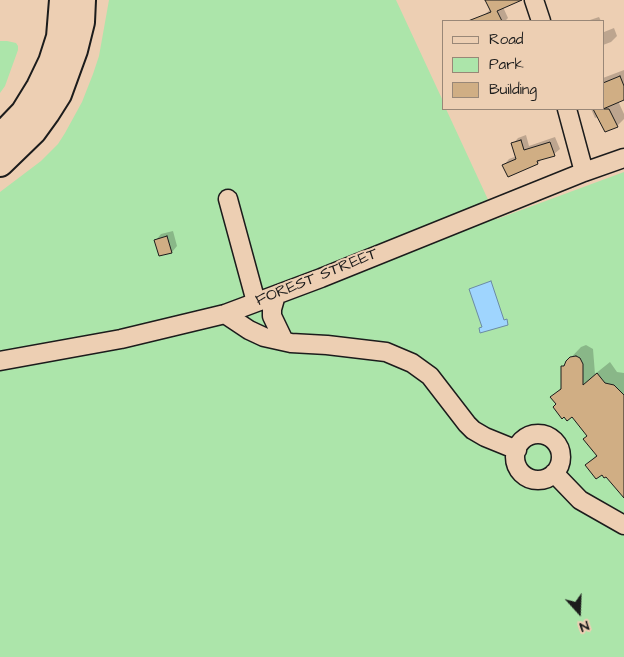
<!DOCTYPE html>
<style>
body{margin:0}
#map{position:relative;width:624px;height:657px;overflow:hidden;background:#edcfb3;font-family:"Architects Daughter",sans-serif}
canvas{display:block}
.legend{position:absolute;left:442px;top:20px;width:162px;height:90px;box-sizing:border-box;background:#edcfb3;border:1px solid #998777;margin:0;padding:6px 9px;list-style:none;font-size:15px;color:#1c1c1c}
.legend li{display:flex;align-items:center;gap:10px;height:25px}
.legend b{width:25px;border:1px solid #998777}
.north{position:absolute;left:554px;top:587px;width:50px;height:50px;-webkit-text-stroke:4px #edcfb3;paint-order:stroke;rotate:160deg;font-size:14px;font-weight:700;line-height:20px;text-align:center;color:#1c1c1c}
.north::after{content:'';display:block;margin:auto;width:18px;height:22px;background:#1c1c1c;clip-path:polygon(50% 0,100% 100%,50% 72%,0 100%)}
</style>
<div id="map">
<canvas width="624" height="657"></canvas>
<ul class="legend">
<li><b style="height:6px;background:#edcfb3"></b>Road</li>
<li><b style="height:14px;background:#ace5aa"></b>Park</li>
<li><b style="height:14px;background:#d0ae84"></b>Building</li>
</ul>
<div class="north">N</div>
</div>
<script>
const g = document.querySelector('canvas').getContext('2d');
g.lineJoin = 'round';
function fill(path, color) { g.fillStyle = color; g.fill(path, 'evenodd'); }
const toPath = rows => new Path2D(rows.map(r => 'M' + r).join(''));
function strokePath(path, color, width, dash) { g.strokeStyle = color; g.lineWidth = width; g.lineCap = dash ? 'butt' : 'round'; g.setLineDash(dash || []); g.stroke(path); }
function write(font, color, halo, rows, align = 'center') {
  g.font = font + ' "Architects Daughter",sans-serif'; g.lineWidth = 4; g.setLineDash([]); g.textBaseline = 'middle'; g.strokeStyle = halo; g.fillStyle = color; for (const [text, x, y, turn = 0] of rows) {
    g.save(); g.translate(x, y); g.rotate((+turn || 0) * Math.PI / 180); g.textAlign = isNaN(turn) ? turn : align; if (halo) g.strokeText(text, 0, 0); g.fillText(text, 0, 0); g.restore();
  }
}
fill(toPath([
 [109,0,396,0,443,101,443,109,446,109,497,219,624,172,624,657,0,657,0,192,41,161,58,144,65,133,82,102,93,74,99,56],
 [0,41,7,41,16,43,18,46,18,50,5,86,0,93]
]), '#ace5aa');
const water = toPath([
 [491,281,504,320,507,319,508,325,480,333,479,328,482,327,469,289,491,281]
]);
fill(water, '#9fd5fe');
strokePath(water, '#6b8ba4', 1);
fill(toPath([
 [487,0,503,7,508,18,505,21,487,21,484,15,491,9],
 [599,17,601,21,587,21],
 [603,27,604,32,614,28,617,36,611,42,603,45],
 [624,70,624,99,618,101,624,114,624,119,617,126,599,117,595,118,591,109,603,109,603,78],
 [526,135,529,146,555,137,560,149,554,154,543,158,538,163,504,165,509,159,517,156,513,144,518,138],
 [173,231,177,246,172,252,156,240,161,234],
 [586,345,593,349,595,374,610,362,617,372,624,373,624,496,613,483,602,473,587,465,597,454,589,435,572,415,557,404,551,398,562,387,562,367,581,347]
]), '#0003');
const building = toPath([
 [485,0,522,0,497,11,502,21,468,21,491,12,485,0],
 [620,76,624,86,624,100,603,109,609,109,618,127,605,132,593,109,603,109,603,83,620,76],
 [521,140,524,150,550,142,555,156,537,161,538,164,508,177,502,165,516,159,511,143,521,140],
 [167,236,172,253,159,256,154,240,167,236],
 [576,356,580,358,583,364,583,385,597,373,605,383,614,385,624,395,624,498,606,477,604,478,602,475,596,479,585,465,597,456,583,439,587,436,572,417,567,421,564,417,562,419,553,407,556,404,550,397,561,389,561,366,564,366,566,361,570,357,576,356]
]);
fill(building, '#d0ae84');
strokePath(building, '#1c1c1c', 1);
const minor = toPath([
 [534,0,541,21],
 [567,109,584,172],
 [228,199,256,302],
 [276,295,272,309,272,316,284,341],
 [225,314,249,330,264,337,291,343,327,345,386,352,412,363,430,376,467,424,473,430,485,437,517,450],
 [0,361,121,339,225,314,321,278,584,172,624,158],
 '515 457a23 23 0 1 1 46 0a23 23 0 1 1-46 0Z',
 [554,473,580,500,624,525]
]);
const highway = toPath([
 [0,138,24,113,40,87,52,62,60,37,63,0],
 [0,163,33,131,46,113,58,94,74,50,81,22,82,0]
]);
strokePath(minor, '#1c1c1c', 21);
strokePath(highway, '#1c1c1c', 30);
strokePath(minor, '#edcfb3', 18);
strokePath(highway, '#edcfb3', 26);
write('16px', '#1c1c1c', '#edcfb3', [
 ["FOREST STREET",317,278,-22]
]);
</script>
